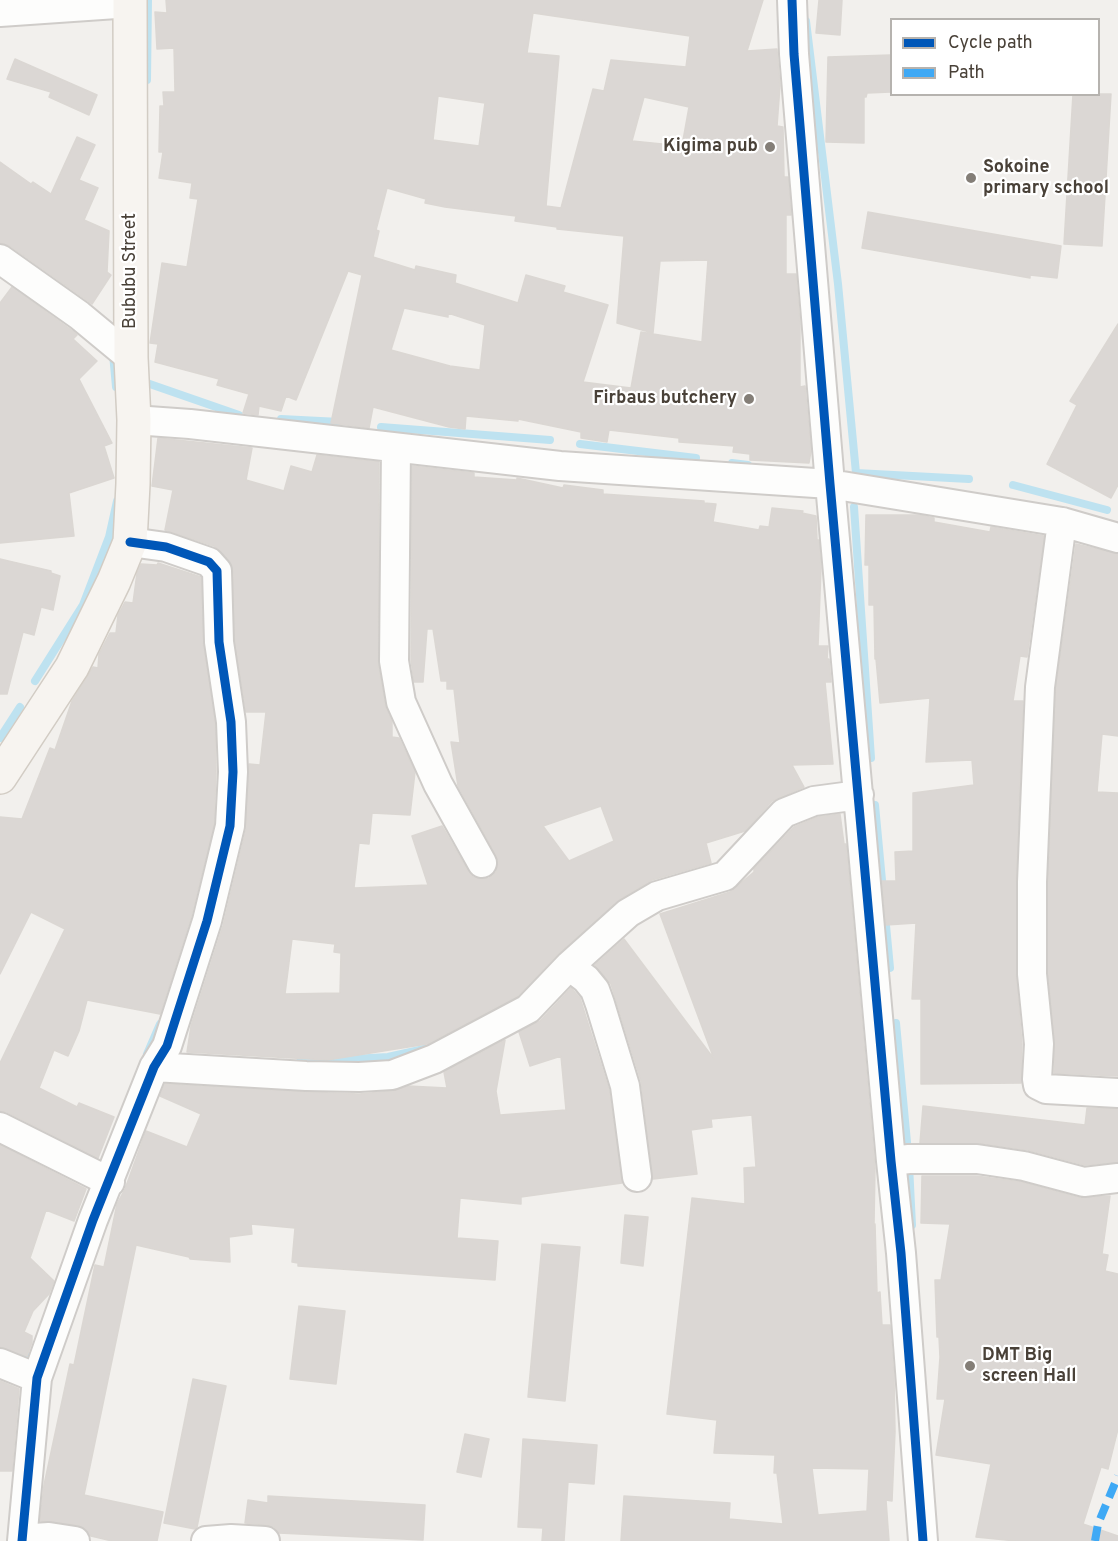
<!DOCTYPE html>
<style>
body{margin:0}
#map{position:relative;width:1118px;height:1541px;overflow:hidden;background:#f2f0ed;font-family:Overpass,sans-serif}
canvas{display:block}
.legend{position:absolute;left:890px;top:18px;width:210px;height:78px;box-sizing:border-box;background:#fff;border:2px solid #b6b3af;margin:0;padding:8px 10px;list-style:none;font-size:18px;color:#494138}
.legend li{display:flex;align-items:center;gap:12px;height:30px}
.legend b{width:30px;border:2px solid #b6b3af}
</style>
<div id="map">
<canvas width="1118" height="1541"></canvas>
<ul class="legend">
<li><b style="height:8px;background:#0057b8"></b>Cycle path</li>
<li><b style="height:8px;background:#3fa9f5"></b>Path</li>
</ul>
</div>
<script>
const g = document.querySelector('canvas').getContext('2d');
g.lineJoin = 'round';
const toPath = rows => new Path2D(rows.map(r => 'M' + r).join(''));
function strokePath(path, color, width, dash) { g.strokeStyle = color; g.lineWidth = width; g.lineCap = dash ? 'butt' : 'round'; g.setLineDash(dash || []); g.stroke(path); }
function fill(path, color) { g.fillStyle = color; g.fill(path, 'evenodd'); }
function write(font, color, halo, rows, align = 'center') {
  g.font = font + ' Overpass,sans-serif'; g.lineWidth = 4.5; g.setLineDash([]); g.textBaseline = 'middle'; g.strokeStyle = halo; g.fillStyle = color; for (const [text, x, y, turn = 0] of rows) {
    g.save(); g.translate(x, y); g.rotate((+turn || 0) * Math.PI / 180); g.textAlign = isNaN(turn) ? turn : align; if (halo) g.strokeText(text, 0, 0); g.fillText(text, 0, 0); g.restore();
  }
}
strokePath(toPath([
 [806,21,838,284,856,473,969,479],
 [147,80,148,0],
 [113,354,116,387],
 [144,379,144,382,239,415],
 [281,419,340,422],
 [381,427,550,440],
 [580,444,696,458],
 [732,463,748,465],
 [1013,485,1107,510],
 [854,507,871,758],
 [35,681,83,605,109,537,117,501],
 [0,738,20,707],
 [875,805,883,891],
 [885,915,890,968],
 [490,1014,536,981],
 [896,1023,908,1153],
 [147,1054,160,1024],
 [300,1062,388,1057,424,1049],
 [909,1165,912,1225],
 [0,1346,35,1360,36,1358]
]), '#bee2f0', 8);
const building = toPath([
 [166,0,763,0,747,51,777,49,780,86,777,126,783,127,784,177,788,177,791,215,786,215,786,274,796,274,800,324,800,387,805,386,811,451,809,463,750,460,750,454,733,452,734,446,679,442,679,438,609,430,607,442,581,438,581,432,518,419,518,421,466,416,465,429,449,427,373,407,369,428,331,423,362,275,348,271,296,400,286,396,281,411,259,406,258,415,243,413,249,394,217,385,219,379,155,362,158,344,150,343,162,263,187,267,198,199,190,198,192,183,159,178,163,152,159,152,160,106,164,106,163,92,175,92,174,48,157,49,155,12,167,13,166,0],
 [533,13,690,36,686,67,611,60,604,91,593,89,561,208,546,206,559,56,527,53,533,13],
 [438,96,485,103,479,146,433,140,438,96],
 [644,97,689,107,682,146,632,141,644,97],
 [387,188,426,199,425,203,445,207,516,216,515,221,557,227,557,229,624,236,617,323,653,333,660,261,708,260,702,342,641,332,631,388,583,382,608,305,563,292,565,286,526,275,518,303,455,283,456,275,416,266,415,270,373,257,379,231,376,230,387,188],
 [404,308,448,317,448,313,485,325,480,370,450,366,391,350,404,308],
 [819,0,842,0,840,35,816,33,819,0],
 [891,55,891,92,867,93,866,97,864,97,864,143,826,142,828,57,891,55],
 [15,59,97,95,89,115,49,97,51,92,7,79,15,59],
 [1073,94,1111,94,1102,246,1064,244,1073,94],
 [77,137,95,145,79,180,98,188,84,220,109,231,107,272,111,275,92,304,10,246,0,243,0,162,31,184,33,182,51,194,77,137],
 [868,212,1061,246,1057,278,1030,275,1030,278,862,248,868,212],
 [12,287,74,332,77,335,73,339,97,361,79,379,112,443,104,446,114,478,69,493,74,536,0,543,0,303,12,287],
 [1118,324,1118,485,1111,498,1047,464,1077,405,1070,401,1118,324],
 [158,438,252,448,246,480,284,491,291,466,312,472,317,455,379,462,378,664,385,705,392,722,392,737,399,738,415,772,410,815,372,813,369,844,359,843,354,888,428,885,412,836,442,826,468,871,473,877,481,879,489,878,496,872,498,864,496,855,458,786,451,742,460,743,454,689,447,689,447,681,441,681,433,629,427,629,423,682,414,682,411,660,412,466,474,473,474,477,517,480,517,478,563,488,564,485,603,490,603,494,704,501,704,503,716,504,713,522,759,530,760,526,769,527,772,508,803,511,802,513,816,516,817,540,819,540,821,568,818,646,828,646,827,659,829,659,831,682,825,682,833,764,792,765,804,787,772,801,745,831,706,843,711,863,652,880,620,899,558,954,518,996,427,1044,327,1060,187,1052,191,1026,223,926,246,830,249,764,260,765,266,712,246,712,235,641,233,571,230,561,214,546,165,530,173,490,152,486,158,438],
 [601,806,614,841,569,861,543,826,601,806],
 [292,939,335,944,334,952,341,953,340,993,285,994,292,939],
 [866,515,920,515,934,518,934,522,990,532,991,527,1044,536,1027,657,1020,656,1013,701,1023,701,1016,882,1016,974,1022,1044,1021,1083,921,1084,921,999,912,999,916,923,886,925,882,881,896,881,895,852,913,851,913,793,974,785,972,760,926,762,930,698,880,703,876,659,875,659,874,605,869,605,869,565,865,565,866,515],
 [1076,544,1118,554,1118,736,1102,734,1097,792,1118,793,1118,1076,1054,1073,1055,1043,1048,973,1048,882,1056,688,1076,544],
 [0,559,51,571,51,573,60,576,53,610,41,607,34,635,23,632,7,694,0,694,0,559],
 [158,563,201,577,203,644,215,724,216,772,214,824,191,917,160,1014,87,1000,79,1031,68,1056,54,1050,39,1088,77,1107,79,1103,114,1117,98,1158,7,1112,0,1111,0,1063,65,929,31,912,0,974,0,817,22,819,50,748,55,750,72,701,93,667,98,668,99,654,110,633,116,633,118,615,125,602,133,603,137,573,141,564,157,565,158,563],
 [840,814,844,844,846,844,875,1168,874,1224,875,1224,877,1293,880,1292,882,1325,890,1325,894,1378,895,1432,892,1501,886,1500,889,1541,621,1541,624,1496,730,1503,729,1519,783,1524,777,1473,774,1473,775,1455,714,1453,717,1420,667,1414,692,1198,745,1204,744,1168,756,1167,752,1115,711,1119,712,1127,691,1130,697,1174,653,1179,641,1081,611,984,595,965,624,939,714,1059,660,914,730,892,754,872,754,869,794,827,818,817,840,814],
 [812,1468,869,1469,867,1511,818,1515,812,1468],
 [571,988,580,998,609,1090,622,1183,521,1197,521,1204,460,1198,457,1238,498,1241,495,1280,298,1266,298,1263,292,1262,295,1228,251,1224,252,1234,229,1237,230,1262,190,1259,189,1257,136,1245,84,1495,163,1512,157,1541,112,1541,91,1536,86,1529,78,1525,40,1521,44,1485,70,1364,74,1365,95,1265,104,1267,117,1204,125,1189,146,1131,187,1147,201,1114,160,1096,165,1084,305,1092,359,1094,393,1091,408,1086,447,1088,444,1072,505,1040,496,1091,500,1115,566,1110,561,1056,530,1066,519,1032,540,1021,571,988],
 [923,1106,1085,1125,1087,1108,1118,1109,1118,1162,1085,1165,1028,1150,979,1143,920,1143,923,1106],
 [0,1145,86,1189,74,1221,46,1210,30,1258,54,1281,49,1294,33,1311,24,1332,32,1336,32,1342,27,1356,0,1347,0,1145],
 [922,1176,976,1176,1021,1182,1080,1198,1110,1196,1102,1254,1108,1255,1105,1271,1118,1274,1118,1429,1108,1469,1101,1467,1083,1524,1118,1536,1118,1541,1016,1541,976,1537,991,1464,936,1455,945,1399,937,1399,940,1357,939,1337,937,1337,935,1280,941,1280,950,1224,921,1223,922,1176],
 [625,1215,648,1217,643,1266,621,1263,625,1215],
 [542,1244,580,1247,565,1401,528,1397,542,1244],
 [299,1306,345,1311,336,1384,290,1379,299,1306],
 [193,1379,226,1386,197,1527,195,1529,164,1523,193,1379],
 [0,1381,19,1389,12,1471,0,1471,0,1381],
 [465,1434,489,1439,481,1477,457,1472,465,1434],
 [523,1439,597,1445,594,1484,568,1482,564,1541,542,1541,543,1528,518,1527,523,1439],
 [268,1496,425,1505,423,1540,279,1533,274,1527,267,1525,245,1523,248,1500,268,1503,268,1496]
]);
fill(building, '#dbd7d4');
strokePath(building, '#dbd7d3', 1.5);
const street = toPath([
 [792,0,794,54,830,484,891,1161,901,1253,923,1541],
 [0,12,131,3],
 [0,259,79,315,131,358],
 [134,420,190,424,560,466,830,484,1062,522,1118,538],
 [396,448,394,661,401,702,438,784,482,863],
 [1062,522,1040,687,1032,882,1032,974,1039,1044,1037,1079,1038,1085,1046,1089,1118,1093],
 [569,966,586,979,595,990,600,1004,625,1086,637,1177],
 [154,1067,306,1076,359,1077,392,1075,434,1059,528,1009,569,966,628,913,657,896,725,876,784,813,814,801,859,795],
 [0,1127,110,1182],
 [891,1161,909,1159,977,1159,1024,1166,1084,1182,1118,1178],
 [0,1363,37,1378],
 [22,1541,37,1378,93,1220,154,1067,167,1046,207,921,230,826,233,772,231,722,219,642,217,571,209,562,166,547,130,542],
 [29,1541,34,1538,49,1537,75,1541],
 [206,1541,231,1539,265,1541]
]);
const secondary = toPath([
 [0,777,72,667,114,581,130,542,133,484,134,420,131,358,130,0]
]);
strokePath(street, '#cfccc9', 32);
strokePath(secondary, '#d2ccc4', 36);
strokePath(street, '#fdfdfc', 28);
strokePath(secondary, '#f7f4f0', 33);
strokePath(toPath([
 [1095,1541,1098,1524,1118,1476]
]), '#3fa9f5', 8, [15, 8]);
strokePath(toPath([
 [792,0,794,54,830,484,891,1161,901,1253,923,1541],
 [22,1541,37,1378,93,1220,154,1067,167,1046,207,921,230,826,233,772,231,722,219,642,217,571,209,562,166,547,130,542]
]), '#0057b8', 9);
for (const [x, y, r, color] of [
 [770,147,6,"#847e77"],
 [971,178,6,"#847e77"],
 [749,399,6,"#847e77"],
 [970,1366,6,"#847e77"]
]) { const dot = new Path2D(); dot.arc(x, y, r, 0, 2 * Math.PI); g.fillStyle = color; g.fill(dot); strokePath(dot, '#fff', 2); }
write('bold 18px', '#494138', '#fff', [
 ["Kigima pub",758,147],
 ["Sokoine",983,168,"left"],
 ["primary school",983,189,"left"],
 ["Firbaus butchery",737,399],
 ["DMT Big",982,1356,"left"],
 ["screen Hall",982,1377,"left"]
], 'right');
write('18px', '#494138', '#fff', [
 ["Bububu Street",131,271,-90]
]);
</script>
